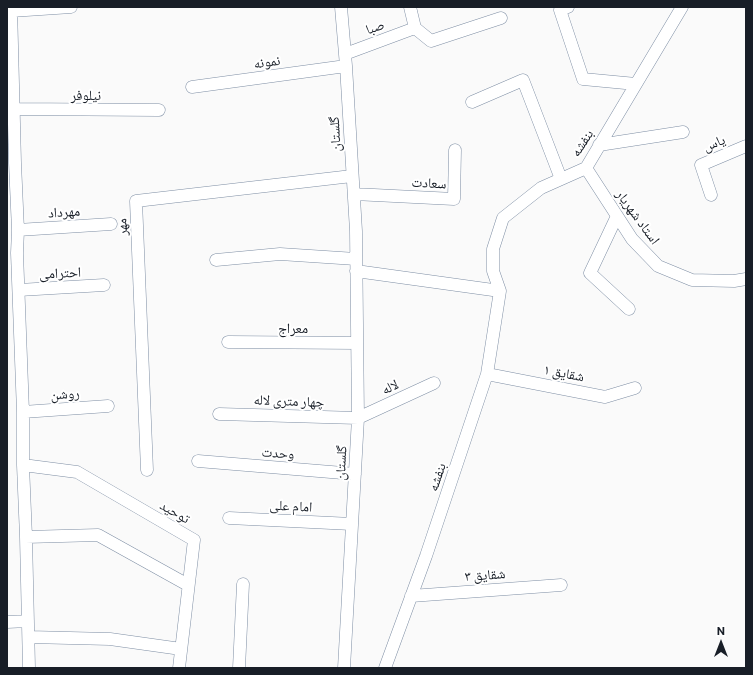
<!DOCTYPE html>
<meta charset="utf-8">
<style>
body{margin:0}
#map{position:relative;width:753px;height:675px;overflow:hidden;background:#fafafa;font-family:Commissioner,sans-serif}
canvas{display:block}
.frame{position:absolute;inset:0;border:8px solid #181e27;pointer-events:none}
.north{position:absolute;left:701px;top:623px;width:40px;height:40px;-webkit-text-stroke:3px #fff;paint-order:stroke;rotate:0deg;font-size:11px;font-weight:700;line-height:16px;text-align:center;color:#181e27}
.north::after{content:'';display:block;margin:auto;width:14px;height:18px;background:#181e27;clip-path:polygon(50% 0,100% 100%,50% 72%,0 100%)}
</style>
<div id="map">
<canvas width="753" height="675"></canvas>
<div class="frame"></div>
<div class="north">N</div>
</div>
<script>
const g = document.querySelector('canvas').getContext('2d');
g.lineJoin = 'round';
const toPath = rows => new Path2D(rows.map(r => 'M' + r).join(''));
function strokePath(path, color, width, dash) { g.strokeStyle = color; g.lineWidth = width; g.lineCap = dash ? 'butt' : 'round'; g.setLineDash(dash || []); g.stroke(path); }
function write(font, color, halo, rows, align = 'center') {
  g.font = font + ' Commissioner,"Noto Naskh Arabic",sans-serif'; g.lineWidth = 4; g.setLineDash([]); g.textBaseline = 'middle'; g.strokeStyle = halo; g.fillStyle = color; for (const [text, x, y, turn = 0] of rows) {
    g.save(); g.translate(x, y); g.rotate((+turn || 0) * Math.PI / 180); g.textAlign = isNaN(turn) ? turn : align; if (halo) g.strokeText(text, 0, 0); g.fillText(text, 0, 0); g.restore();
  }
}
const minor = toPath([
 [11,7,15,163,18,230,17,253,23,412,23,465,26,537],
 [341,7,346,66,356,231,358,418,344,668],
 [568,7,560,10,583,79,636,84],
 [11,11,71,7],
 [415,28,431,41,501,18],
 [345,54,415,28,410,7],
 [192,87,346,66],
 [472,102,523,80,561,179],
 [14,109,159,110],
 [599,145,683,132],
 [586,168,632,239,658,266,692,280,734,281,746,279],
 [354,194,454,199,455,150],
 [711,195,701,165,746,146],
 [617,216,590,273,629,309],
 [18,230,111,224],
 [216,260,280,254,356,259],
 [356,271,500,291],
 [19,290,104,285],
 [228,342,357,343],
 [487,374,605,397,635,388],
 [23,412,108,406],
 [219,414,358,418,434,383],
 [198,461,355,474],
 [23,465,77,472,194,540,179,668],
 [147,470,136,201,352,176],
 [229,518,352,524],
 [411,596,561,585],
 [7,622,28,621],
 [29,637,110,639,181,649],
 [29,668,26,537,98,535,188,585],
 [239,668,243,584],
 [385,668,426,556,487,374,500,291,493,271,493,249,503,218,541,188,586,168,682,7]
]);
strokePath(minor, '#7e8ea4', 13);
strokePath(minor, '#fff', 12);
write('14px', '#181e27', '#fff', [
 ["صبا",375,27,-20],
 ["نمونه",267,62,-8],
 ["نیلوفر",86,95],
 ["گلستان",335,134,-93],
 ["بنفشه",582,143,-57],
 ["یاس",714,143,-22],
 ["سعادت",429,183,3],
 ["مهرداد",64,212,-4],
 ["استاد شهریار",638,217,54],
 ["مهر",122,227,-92],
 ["احترامی",60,273,-3],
 ["معراج",293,328],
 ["شقایق ۱",564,373,11],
 ["لاله",390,387,-25],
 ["روشن",65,394,-4],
 ["چهار متری لاله",289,401,2],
 ["وحدت",278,453,4],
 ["گلستان",341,463,-87],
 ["بنفشه",437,477,-71],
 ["امام علی",291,506,3],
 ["توحید",175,512,30],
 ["شقایق ۳",485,575,-4]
]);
</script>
